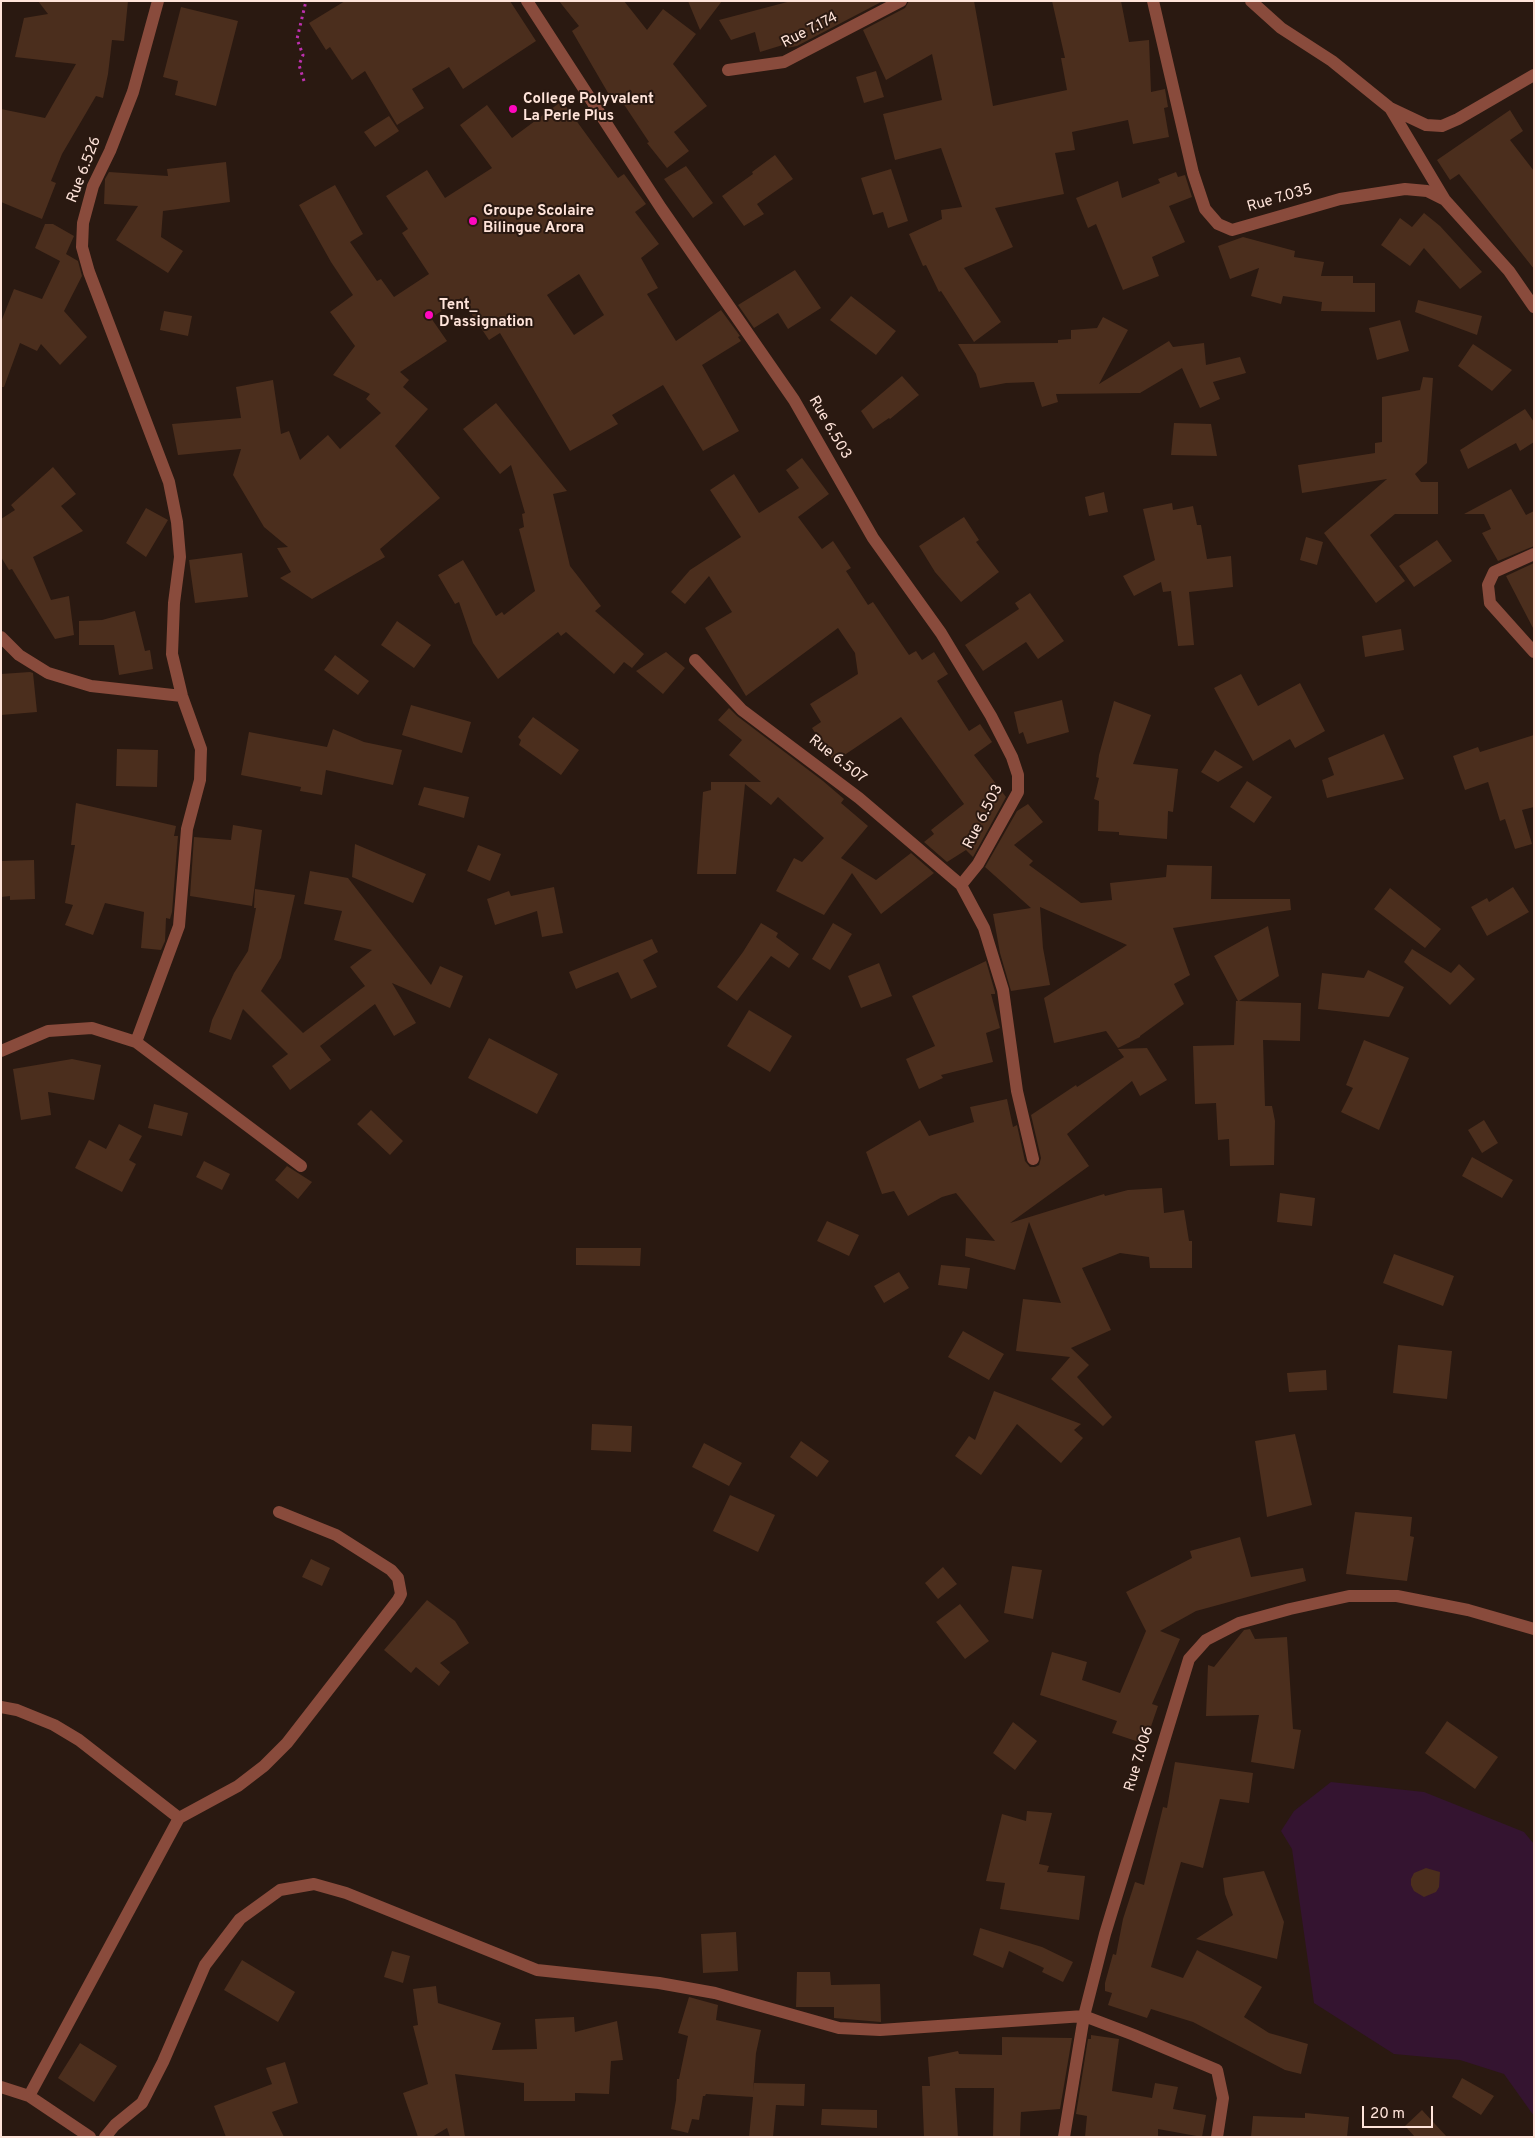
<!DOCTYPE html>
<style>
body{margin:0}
#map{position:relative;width:1535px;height:2138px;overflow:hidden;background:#2a1911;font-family:Overpass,sans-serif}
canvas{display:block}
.frame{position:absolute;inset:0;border:2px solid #ffe4da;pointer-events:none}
.scale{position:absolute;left:1362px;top:2106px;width:71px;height:22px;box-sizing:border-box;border:2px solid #ffe4da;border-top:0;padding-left:6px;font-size:15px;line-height:18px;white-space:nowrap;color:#ffe4da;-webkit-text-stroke:4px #2a1911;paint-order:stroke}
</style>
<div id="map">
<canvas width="1535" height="2138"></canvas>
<div class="frame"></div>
<div class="scale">20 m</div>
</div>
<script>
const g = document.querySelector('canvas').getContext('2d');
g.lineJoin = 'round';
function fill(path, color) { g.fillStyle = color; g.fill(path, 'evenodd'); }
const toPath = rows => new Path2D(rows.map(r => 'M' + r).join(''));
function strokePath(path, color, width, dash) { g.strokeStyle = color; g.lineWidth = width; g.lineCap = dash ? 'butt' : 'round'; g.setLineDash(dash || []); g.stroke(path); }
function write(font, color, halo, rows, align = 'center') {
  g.font = font + ' Overpass,sans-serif'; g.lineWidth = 4; g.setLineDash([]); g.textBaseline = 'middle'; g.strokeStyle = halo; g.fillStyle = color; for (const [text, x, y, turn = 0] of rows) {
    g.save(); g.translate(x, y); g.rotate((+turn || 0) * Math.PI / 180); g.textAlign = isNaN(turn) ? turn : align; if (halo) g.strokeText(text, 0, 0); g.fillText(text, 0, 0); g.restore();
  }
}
fill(toPath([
 [1331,1782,1424,1792,1524,1832,1534,1844,1534,2116,1504,2074,1460,2060,1394,2054,1314,2003,1292,1849,1281,1831,1294,1811]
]), '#341430');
fill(toPath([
 [38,1,128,1,124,41,112,40,108,74,103,98,96,96,62,154,51,181,56,183,42,219,1,202,1,109,45,118,76,64,15,57,24,18,48,14],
 [345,1,510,1,536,41,463,89,449,67,412,89,424,108,397,125,365,71,352,80,330,47,326,50,309,23],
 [559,1,624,1,647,30,663,9,696,34,673,64,707,106,674,132,689,151,667,168,647,143,649,142,617,94,611,98,572,31,579,26],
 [688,1,722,1,700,30],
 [791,1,883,1,797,46,787,48,786,44,760,52,755,32,731,40,719,20],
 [909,1,974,1,993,106,1067,90,1061,58,1065,58,1052,1,1121,1,1129,42,1149,40,1151,92,1165,89,1168,107,1164,108,1169,137,1133,144,1128,120,1072,132,1075,150,1055,153,1064,194,995,208,1013,247,964,268,1001,322,974,342,941,291,939,292,926,265,923,266,909,234,942,219,941,210,962,207,941,148,895,160,883,114,942,100,932,54,886,80,863,30,905,8],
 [181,7,238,21,216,106,175,95,178,81,163,77],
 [876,71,884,97,864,103,856,77],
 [562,101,618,178,624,174,646,204,635,212,659,244,641,258,658,288,647,294,676,341,721,310,740,336,738,337,741,341,702,365,739,431,703,451,663,385,612,415,618,424,570,451,500,333,489,340,461,298,431,318,447,341,400,372,409,380,403,387,428,409,395,446,440,498,380,549,385,557,312,599,280,578,291,572,277,548,288,547,264,527,233,475,241,449,178,455,172,424,241,418,236,387,273,380,281,434,289,431,300,460,328,435,340,449,381,413,366,399,370,394,333,375,355,346,330,312,353,295,331,262,299,205,335,185,363,234,350,242,377,281,381,279,394,297,429,274,402,233,408,229,386,196,427,170,445,198,492,168,460,125,487,105,512,138],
 [579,274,604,315,574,335,547,295],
 [1510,110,1523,131,1510,140,1534,171,1534,269,1459,174,1450,180,1437,160],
 [389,116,399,131,375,147,364,132],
 [775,155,793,179,757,204,764,214,744,226,722,196,753,174,752,172],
 [226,162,230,202,163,211,161,237,183,251,168,273,116,240,138,206,104,204,105,179,109,172,168,176,167,169],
 [686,166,713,203,693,218,664,179],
 [891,169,908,221,888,228,883,212,873,215,861,178],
 [1176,172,1178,177,1185,175,1192,197,1169,206,1185,242,1152,257,1159,276,1123,290,1096,224,1088,228,1076,198,1118,181,1122,198,1160,183,1158,179],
 [1424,213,1440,226,1482,272,1460,289,1424,248,1410,266,1381,245,1400,218,1412,227],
 [45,224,53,224,74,236,66,254,78,261,82,276,64,311,87,337,60,365,41,344,37,351,20,343,4,387,1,387,1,322,14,289,42,299,60,261,35,248],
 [1243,237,1295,251,1294,257,1324,262,1321,276,1353,276,1353,283,1375,283,1375,312,1321,311,1322,302,1283,296,1281,304,1251,296,1259,268,1230,279,1218,246],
 [795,270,821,308,788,329,778,313,754,328,738,305],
 [851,296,896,331,876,355,830,320],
 [1418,300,1482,316,1477,335,1415,312],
 [164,311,192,316,188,336,160,330],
 [1103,317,1128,330,1099,384,1169,341,1173,347,1204,343,1206,365,1240,357,1246,373,1213,382,1220,399,1200,408,1182,368,1140,393,1056,394,1058,402,1042,407,1034,382,1006,383,980,388,976,374,958,344,1058,343,1058,340,1071,339,1071,330,1097,328],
 [1400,320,1409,351,1377,360,1369,328],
 [1473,344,1512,370,1492,391,1458,366],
 [902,376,919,395,890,419,889,418,873,429,861,411],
 [1423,377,1433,378,1427,463,1415,474,1421,482,1438,482,1438,514,1395,514,1370,535,1405,581,1376,603,1324,533,1387,479,1302,493,1298,465,1375,453,1375,443,1382,442,1382,397,1420,390],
 [496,403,567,491,553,494,570,566,601,606,595,611,644,654,632,668,624,662,614,674,566,632,561,636,558,632,498,679,473,643,459,602,455,604,438,575,463,560,496,616,502,612,504,615,535,591,519,529,524,527,522,514,525,513,511,465,500,474,463,429],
 [1525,409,1534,422,1534,442,1520,451,1516,443,1468,469,1460,450],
 [1174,423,1211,424,1217,456,1171,455],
 [802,458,829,494,798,517,822,549,833,541,851,568,846,571,868,605,873,602,909,655,916,651,922,660,934,652,948,674,937,681,969,731,980,724,992,742,974,755,1006,797,973,857,966,850,947,862,924,842,934,834,931,830,964,804,901,717,834,762,812,728,821,722,810,704,858,674,855,653,838,628,746,696,705,628,732,612,709,576,685,604,671,592,690,570,741,537,710,490,734,474,759,513,799,488,786,470],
 [53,467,76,494,61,506,83,531,33,557,51,600,69,596,74,635,55,639,12,569,9,570,1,557,1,519,15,510,11,505],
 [1511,489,1526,515,1534,511,1534,546,1498,561,1482,533,1491,529,1484,514,1464,514],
 [1104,492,1108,512,1089,516,1085,497],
 [1172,503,1173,510,1193,506,1197,525,1201,525,1207,559,1231,556,1233,587,1189,592,1194,645,1178,646,1171,591,1163,592,1161,582,1134,596,1123,576,1155,560,1143,509],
 [146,508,168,520,146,557,126,543],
 [964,517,979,540,976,542,999,572,961,602,935,572,919,546],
 [1306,537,1323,542,1317,565,1300,560],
 [1437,540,1452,561,1414,587,1399,566],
 [242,553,248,597,195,603,189,560],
 [1534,563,1534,630,1506,576],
 [1030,593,1064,641,1038,659,1026,642,983,671,965,645,1019,609,1015,603],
 [135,611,145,651,150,650,153,669,119,675,114,645,79,645,79,621,102,620],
 [397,621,431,645,414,668,381,645],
 [1401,629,1404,650,1365,657,1362,636],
 [666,652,685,668,663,694,636,671],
 [335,655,369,681,358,695,324,670],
 [30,672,33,673,37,712,1,715,1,674],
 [1241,674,1258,706,1300,683,1325,731,1295,748,1290,739,1253,761,1214,688],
 [1062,700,1069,732,1027,744,1023,732,1019,734,1014,712],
 [1114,701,1151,715,1133,764,1178,769,1173,812,1168,811,1167,839,1119,835,1119,832,1098,831,1099,801,1094,799,1099,778,1096,777,1099,755],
 [411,705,471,722,462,753,402,735],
 [729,708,737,716,823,781,844,799,841,803,868,826,841,858,876,880,911,853,934,873,881,914,852,873,824,915,776,891,794,858,802,862,824,838,778,797,771,805,745,784,736,874,697,874,703,792,711,790,711,782,761,782,729,755,742,740,718,720],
 [533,717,579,750,561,775,519,745,521,740,518,737],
 [333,729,364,742,402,750,393,785,326,770,322,795,300,791,301,787,241,775,249,732,327,747],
 [1384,734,1404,779,1327,798,1322,780,1334,775,1328,758],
 [1534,735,1534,807,1522,810,1532,844,1515,849,1505,819,1500,821,1488,782,1465,790,1453,756,1478,747,1480,752],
 [117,749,158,750,157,787,116,786],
 [1215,750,1243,767,1218,782,1201,772],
 [1247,781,1272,797,1254,823,1230,807],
 [424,787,469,797,464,818,418,805],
 [76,803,176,826,174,836,178,836,172,912,170,919,166,918,165,941,161,950,141,948,144,912,105,903,93,935,65,925,73,905,65,903,75,845,71,845],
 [1028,804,1043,822,1014,845,1033,861,1029,865,1081,903,1112,900,1110,883,1166,877,1167,865,1212,866,1211,899,1290,899,1291,910,1173,928,1190,975,1174,984,1184,1004,1140,1036,1140,1037,1118,1048,1106,1031,1054,1043,1044,998,1127,945,1040,907,1043,948,1050,985,1011,991,1000,953,993,914,1031,908,985,867,1017,811],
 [233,825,262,830,252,906,190,896,194,837,231,840],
 [355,844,426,874,413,903,352,877],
 [478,845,501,854,490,881,467,871],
 [34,860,35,899,10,900,10,896,1,897,1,861],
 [310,871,348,878,431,985,440,966,463,976,450,1008,392,983,416,1023,394,1036,375,1004,320,1046,331,1060,290,1090,272,1066,288,1054,243,1009,231,1040,209,1032,212,1020,234,973,248,951,256,908,254,908,255,889,295,895,281,958,261,991,303,1033,365,986,350,967,372,950,334,940,342,911,304,904],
 [554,887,563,933,542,937,537,911,495,925,487,899,509,891,511,896],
 [1513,887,1529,912,1487,936,1471,907,1487,898,1489,902],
 [1390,888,1441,929,1425,948,1374,909],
 [761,923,778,933,776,937,799,954,789,968,771,956,737,1001,717,987,743,952],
 [833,923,852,934,830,970,812,959],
 [1268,926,1279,976,1239,1001,1301,1003,1300,1041,1263,1040,1265,1106,1272,1106,1275,1121,1274,1165,1230,1166,1229,1139,1218,1140,1216,1103,1195,1104,1193,1046,1234,1045,1236,1001,1238,1001,1214,956],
 [652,939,658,952,643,960,657,987,631,999,618,972,576,989,569,972],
 [1412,949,1451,973,1459,964,1475,979,1450,1005,1404,962],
 [986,961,995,992,995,994,991,994,1000,1028,986,1033,993,1062,941,1075,943,1078,919,1089,906,1059,935,1046,912,996],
 [879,963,892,996,861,1008,848,976],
 [1368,970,1404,987,1389,1017,1318,1009,1322,973,1364,978],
 [749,1010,792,1036,770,1072,727,1046],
 [489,1038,558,1074,537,1114,468,1078],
 [1364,1040,1409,1058,1379,1130,1341,1112,1353,1088,1346,1085],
 [1147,1048,1167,1080,1140,1096,1132,1081,1067,1134,1089,1166,1010,1223,1104,1194,1105,1196,1128,1190,1162,1188,1164,1213,1184,1210,1189,1241,1192,1241,1192,1268,1150,1268,1149,1257,1120,1253,1082,1268,1111,1330,1071,1348,1089,1365,1077,1377,1112,1417,1103,1426,1051,1379,1070,1357,1016,1351,1023,1299,1061,1303,1029,1222,1015,1270,965,1256,966,1238,995,1241,956,1193,942,1197,908,1216,894,1191,882,1194,866,1152,920,1120,929,1136,974,1122,970,1107,1007,1099,1013,1127,1017,1125,1025,1161,1030,1167,1035,1167,1039,1165,1041,1158,1031,1115,1076,1085,1077,1087,1124,1057,1118,1049],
 [72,1059,101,1065,94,1100,48,1092,51,1115,21,1120,13,1069],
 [154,1104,188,1113,182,1136,148,1128],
 [371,1110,403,1141,390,1155,357,1124],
 [1484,1120,1498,1143,1482,1153,1468,1130],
 [119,1124,142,1136,129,1160,136,1164,122,1192,75,1168,89,1140,106,1149],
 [1472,1157,1513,1180,1502,1198,1462,1176],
 [204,1161,230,1174,222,1190,196,1177],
 [287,1166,312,1182,298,1199,275,1180],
 [1280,1193,1315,1198,1312,1226,1277,1222],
 [827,1221,859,1235,849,1256,817,1241],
 [576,1248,641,1248,640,1266,576,1265],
 [1394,1254,1454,1276,1443,1306,1383,1283],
 [941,1265,970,1268,967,1289,938,1285],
 [899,1272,909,1288,884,1303,874,1286],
 [963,1331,1004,1354,989,1380,948,1357],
 [1398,1345,1452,1351,1447,1399,1393,1393],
 [1326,1370,1327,1390,1289,1392,1287,1373],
 [994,1391,1081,1424,1074,1430,1083,1438,1061,1463,1017,1424,981,1475,955,1456,969,1436,975,1440],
 [592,1424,632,1426,631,1452,591,1450],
 [1295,1434,1312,1505,1267,1517,1255,1441],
 [801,1441,829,1461,817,1477,790,1457],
 [704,1443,742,1463,729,1486,692,1467],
 [730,1495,775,1515,758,1552,713,1531],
 [1355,1512,1412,1517,1410,1536,1414,1537,1407,1581,1346,1574],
 [1240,1537,1251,1577,1303,1568,1306,1581,1196,1611,1160,1631,1180,1639,1152,1704,1158,1706,1145,1744,1112,1733,1117,1721,1040,1695,1052,1652,1087,1662,1082,1680,1120,1693,1146,1631,1126,1592,1192,1558,1190,1551],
 [311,1559,330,1568,322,1586,302,1577],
 [1012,1566,1042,1570,1033,1619,1004,1613],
 [943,1567,957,1584,938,1599,925,1583],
 [427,1600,455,1621,469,1643,440,1663,450,1672,439,1686,416,1667,411,1673,384,1650],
 [960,1604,989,1641,965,1659,936,1622],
 [1250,1629,1255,1639,1287,1637,1293,1729,1301,1730,1294,1769,1251,1762,1259,1715,1206,1716,1208,1665,1214,1667,1244,1630],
 [1447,1721,1498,1757,1475,1789,1425,1753],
 [1013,1722,1037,1741,1015,1770,993,1753],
 [1175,1762,1253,1773,1249,1803,1220,1799,1203,1868,1181,1862,1151,1967,1183,1978,1197,1950,1262,1987,1244,2017,1269,2033,1308,2044,1301,2074,1285,2070,1193,2022,1151,2009,1147,2018,1108,2005,1112,1993,1105,1991,1105,1983,1113,1954,1116,1955,1123,1919,1135,1882,1144,1885,1163,1807,1167,1808],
 [1027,1811,1052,1813,1039,1864,1049,1866,1047,1872,1085,1876,1079,1920,1000,1909,1005,1883,986,1881,1002,1814,1026,1821],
 [1426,1868,1440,1872,1439,1887,1436,1892,1424,1897,1414,1891,1411,1885,1411,1879,1414,1873],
 [1264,1871,1284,1922,1277,1959,1196,1939,1233,1915,1225,1894,1223,1878],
 [980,1928,1042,1947,1073,1962,1063,1982,1042,1972,1044,1968,1009,1951,1003,1968,973,1955],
 [736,1932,738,1971,703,1973,701,1934],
 [392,1951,410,1956,403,1983,384,1977],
 [242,1960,295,1992,278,2022,224,1990],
 [797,1972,830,1972,831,1985,880,1984,881,2022,834,2018,834,2007,796,2007],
 [436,1986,438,2003,501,2023,492,2050,537,2049,535,2019,574,2017,575,2032,617,2021,623,2060,611,2061,609,2094,575,2093,575,2101,524,2101,524,2083,455,2074,465,2137,450,2137,447,2128,432,2137,418,2137,403,2093,428,2084,413,2026,418,2025,413,1989],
 [689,1997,718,2005,716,2020,761,2030,756,2053,753,2092,754,2083,805,2084,804,2106,776,2105,773,2137,749,2137,753,2097,706,2094,705,2096,703,2096,699,2120,692,2119,688,2133,671,2129,676,2100,677,2079,679,2079,688,2036,678,2033],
 [1091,2035,1119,2039,1112,2091,1152,2098,1155,2083,1178,2087,1173,2109,1206,2115,1202,2137,1158,2129,1158,2137,1085,2137,1087,2116,1076,2114,1088,2039,1091,2039],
 [1002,2037,1072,2038,1060,2109,1021,2112,1020,2137,993,2137,994,2088,955,2088,958,2137,924,2137,922,2086,930,2086,928,2057,958,2051,959,2054,1002,2055],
 [80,2043,117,2066,94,2102,58,2078],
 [285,2062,298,2103,272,2112,284,2137,226,2137,214,2106,272,2084,266,2068],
 [1462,2078,1494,2096,1481,2115,1452,2097],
 [822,2109,877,2110,877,2128,821,2125],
 [1422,2110,1447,2137,1415,2137,1405,2126],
 [1305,2113,1349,2117,1347,2137,1251,2137,1253,2116,1305,2118]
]), '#4b2e1d');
strokePath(toPath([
 [304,81,299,65,303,55,297,39,306,1]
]), '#bd31af', 3, [2.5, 4]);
strokePath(toPath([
 [527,1,661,208,794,400,873,538,941,633,991,716,1012,757,1018,775,1018,792,978,864,961,885],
 [1153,1,1193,173,1205,209,1218,224,1232,230,1340,199,1405,189,1427,191,1445,200,1509,271,1534,307],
 [1251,1,1281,28,1332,61,1390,108,1445,200],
 [728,70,784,62,901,1],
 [1390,108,1426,125,1442,126,1458,119,1534,75],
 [1534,554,1494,572,1488,585,1490,603,1534,652],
 [1,637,19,655,48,673,91,686,182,696],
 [695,660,742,710,859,798,961,885,984,928,1003,990,1017,1091,1033,1159],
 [136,1042,179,926,187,829,200,780,201,749,182,696,172,654,174,603,180,557,177,522,169,482,89,272,82,247,83,223,93,186,110,151,133,92,158,1],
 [1,1051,48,1031,92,1028,136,1042,301,1166],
 [1,1707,17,1710,54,1725,79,1740,179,1818],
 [1,2087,29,2096],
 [90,2137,29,2096,179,1818,238,1786,264,1766,287,1743,398,1600,401,1594,398,1578,391,1570,336,1535,279,1512],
 [105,2137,115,2125,142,2103,163,2062,205,1965,240,1919,280,1890,314,1884,346,1893,537,1970,659,1983,715,1993,839,2028,880,2030,1084,2016,1064,2137],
 [1217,2137,1223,2098,1217,2070,1134,2035,1084,2016,1105,1934,1189,1659,1206,1640,1239,1623,1290,1609,1349,1596,1397,1596,1468,1610,1534,1629]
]), '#894b3c', 12);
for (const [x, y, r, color] of [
 [513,109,5,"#ff07be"],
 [473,221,5,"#ff07be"],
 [429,315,5,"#ff07be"]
]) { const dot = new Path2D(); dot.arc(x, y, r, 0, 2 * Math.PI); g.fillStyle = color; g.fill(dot); strokePath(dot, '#2a1911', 2); }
write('15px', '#ffe4da', '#2a1911', [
 ["Rue 7.174",810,31,-27],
 ["Rue 6.526",85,170,-69],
 ["Rue 7.035",1280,199,-16],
 ["Rue 6.503",829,428,60],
 ["Rue 6.507",837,760,38],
 ["Rue 6.503",984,817,-63],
 ["Rue 7.006",1140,1759,-73]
]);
write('bold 15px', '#ffe4da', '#2a1911', [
 ["College Polyvalent",523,100],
 ["La Perle Plus",523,117],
 ["Groupe Scolaire",483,212],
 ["Bilingue Arora",483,229],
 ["Tent_",439,306],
 ["D'assignation",439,323]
], 'left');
</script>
